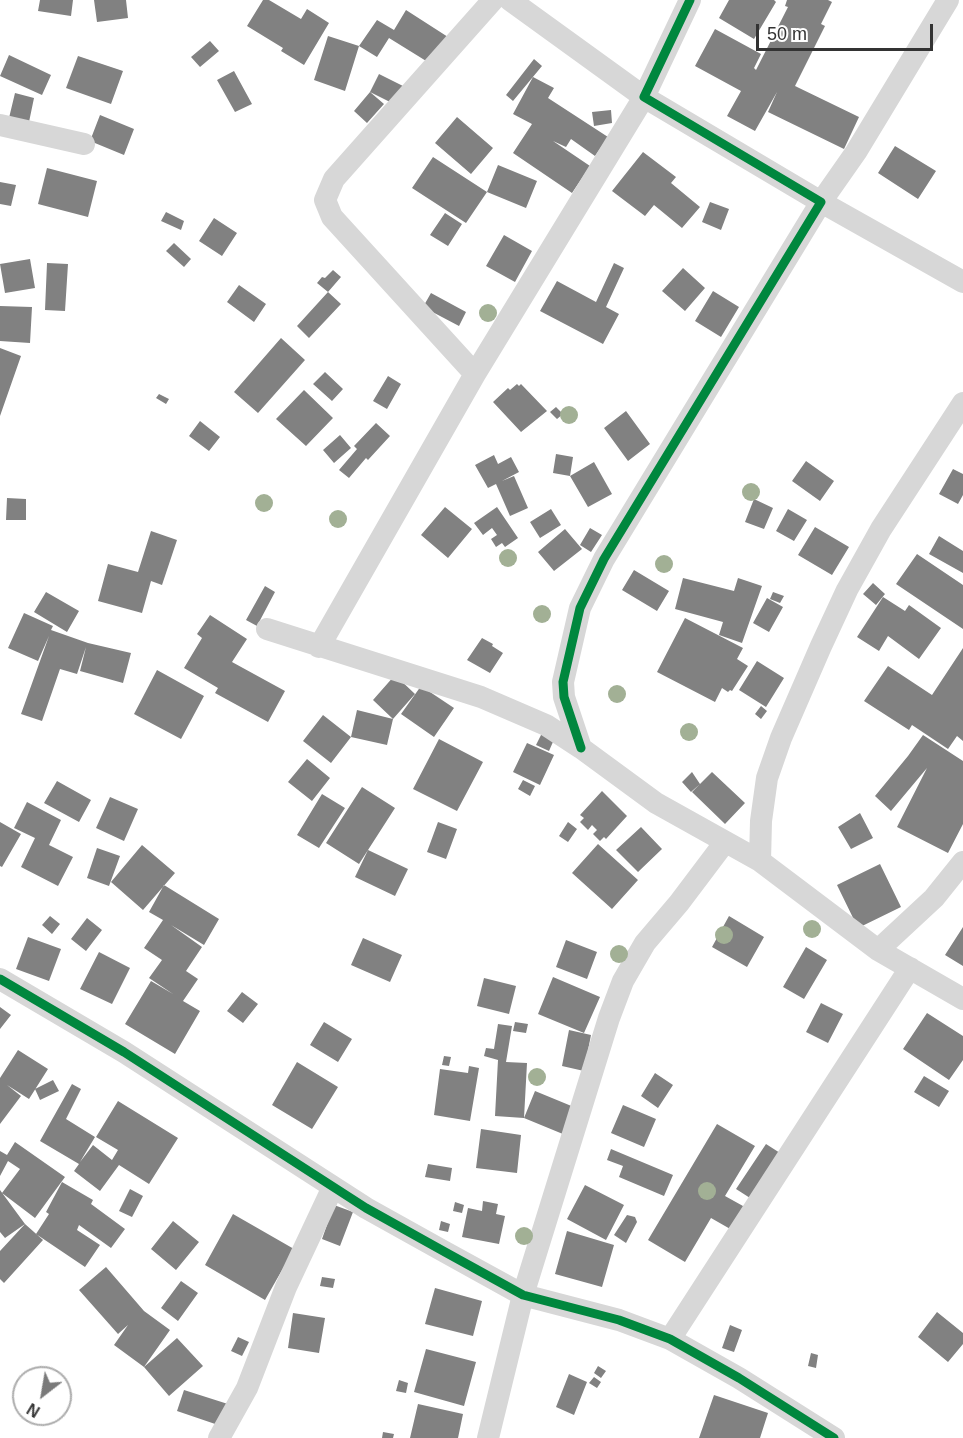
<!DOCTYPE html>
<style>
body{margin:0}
#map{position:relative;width:963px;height:1438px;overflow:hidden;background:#fff;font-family:Helvetica,sans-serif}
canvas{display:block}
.north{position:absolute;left:12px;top:1366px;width:60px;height:60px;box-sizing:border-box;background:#fff;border:2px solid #adadad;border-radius:50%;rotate:211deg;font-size:16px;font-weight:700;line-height:24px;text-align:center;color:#333}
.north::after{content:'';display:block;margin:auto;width:21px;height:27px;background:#7a7a7a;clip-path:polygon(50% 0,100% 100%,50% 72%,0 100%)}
.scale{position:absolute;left:756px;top:24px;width:177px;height:27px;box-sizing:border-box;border:3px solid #333;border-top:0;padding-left:8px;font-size:18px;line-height:21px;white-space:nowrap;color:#333;-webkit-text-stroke:4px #fff;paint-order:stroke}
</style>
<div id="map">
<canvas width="963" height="1438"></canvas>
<div class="north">N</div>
<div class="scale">50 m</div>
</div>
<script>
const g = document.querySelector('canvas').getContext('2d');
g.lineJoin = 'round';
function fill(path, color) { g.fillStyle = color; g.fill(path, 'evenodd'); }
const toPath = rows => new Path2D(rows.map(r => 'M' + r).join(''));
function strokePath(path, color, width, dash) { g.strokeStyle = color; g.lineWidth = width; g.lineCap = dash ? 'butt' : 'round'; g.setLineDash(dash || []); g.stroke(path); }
fill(toPath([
 [40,0,73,0,71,16,38,11],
 [94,0,126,0,128,18,97,22],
 [263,0,269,0,301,19,307,9,329,23,304,65,281,51,283,48,247,26],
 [729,0,774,0,776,2,754,39,719,18],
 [787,0,828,0,832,2,821,24,825,26,795,86,859,117,844,149,768,112,777,92,755,131,727,116,741,91,695,66,715,29,761,54,754,68,756,70,788,7,785,6],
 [406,10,448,37,431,64,389,38,377,57,359,46,377,20,394,30],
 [328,36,359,46,345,91,314,80],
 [210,41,219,51,200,67,191,57],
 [9,55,51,75,42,95,0,76],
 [78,56,123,71,111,104,66,88],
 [534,59,542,66,513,101,506,95],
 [234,71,252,104,235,112,217,80],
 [379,74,403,86,394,104,370,92],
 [533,77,554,88,548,98,608,137,595,156,571,139,566,147,553,141,590,166,572,193,513,153,532,124,513,114],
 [370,92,384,104,367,123,354,111],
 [15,93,34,98,29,122,9,118],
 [611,110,612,123,594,126,592,112],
 [100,115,134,129,124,155,90,141],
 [457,117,493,148,471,174,435,143],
 [895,146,936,171,918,199,878,173],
 [643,152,676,177,671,183,700,207,682,228,654,205,645,216,612,191],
 [433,157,487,192,466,223,412,188],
 [498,165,537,181,526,208,487,192],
 [47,168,97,181,88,217,38,204],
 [0,182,16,185,11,206,0,204],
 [710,202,729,209,721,230,702,222],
 [166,212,184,221,181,230,161,221],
 [445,213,462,224,448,246,430,235],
 [214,218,237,233,222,256,199,241],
 [504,235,532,251,515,282,486,266],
 [174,243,191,259,184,267,166,251],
 [30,259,35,288,5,293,0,264],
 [47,263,68,264,65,311,45,310],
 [614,263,624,268,606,307,619,314,603,344,540,311,557,281,596,302],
 [683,268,705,288,685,311,662,291],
 [333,270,341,277,328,292,317,283,322,277,325,278],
 [239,285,266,304,254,322,227,302],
 [713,291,739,307,721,337,695,321],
 [328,292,341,304,309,338,297,326],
 [431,293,466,312,459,326,423,307],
 [0,306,32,307,30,343,0,341],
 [281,338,305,360,258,413,234,392],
 [0,348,21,356,0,416],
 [325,372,343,389,332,401,313,384],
 [388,376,401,384,387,409,373,401],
 [517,384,519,386,521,384,547,411,521,432,493,402,508,388,510,390],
 [304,390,333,418,306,446,276,419],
 [159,394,169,399,166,404,156,398],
 [556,407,563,414,557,419,550,412],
 [626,411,650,444,628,461,604,428],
 [200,421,220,437,209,451,189,436],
 [376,423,390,436,368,460,366,458,349,478,339,470,357,449,354,446],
 [340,435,351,448,334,463,323,450],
 [556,454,573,457,570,476,553,473],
 [494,455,498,464,511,457,519,472,502,481,514,476,528,508,510,516,496,484,488,488,475,465],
 [806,461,834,481,820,501,792,481],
 [594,462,612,494,588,507,570,476],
 [953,469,963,474,963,495,958,504,939,494],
 [7,498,26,499,26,520,6,520],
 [754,499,773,508,764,529,745,522],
 [445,507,472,529,448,558,421,535],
 [497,507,518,538,505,547,502,543,496,547,491,539,497,535,492,528,483,535,474,523],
 [551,509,561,525,540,538,530,522],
 [788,509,807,520,794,541,776,531],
 [815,527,849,547,832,575,798,555],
 [590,528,602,535,591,552,580,545],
 [565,529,582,549,554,571,538,552],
 [151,531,177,540,162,585,151,581,142,613,98,601,108,564,138,572],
 [939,536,963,551,963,573,929,554],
 [917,554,963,585,963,629,896,584],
 [634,570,669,591,657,611,622,590],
 [683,578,734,591,738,578,762,586,742,643,719,635,723,622,675,609],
 [873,583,885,594,876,605,863,594],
 [265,586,275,592,257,626,246,620],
 [46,592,79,611,67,632,34,612],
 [773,592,784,596,780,603,770,599],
 [883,597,905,611,909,605,941,628,919,659,888,636,879,651,857,637],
 [767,598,783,607,769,632,753,623],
 [24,613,53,626,51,630,88,643,131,653,123,683,80,671,86,647,77,674,60,669,42,721,21,714,49,636,38,661,8,648],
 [210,615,247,639,232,662,285,691,268,722,215,693,218,688,184,668,202,638,197,634],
 [685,618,743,648,737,659,748,666,732,691,730,690,728,692,722,688,715,702,657,672],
 [482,638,493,644,492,646,503,653,490,673,467,660],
 [963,648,963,741,957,736,948,749,912,725,909,730,864,701,888,666,932,695],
 [757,661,784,678,766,707,739,690],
 [157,670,204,696,181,739,134,714],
 [395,675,415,694,393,719,373,700],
 [421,686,454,708,434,737,401,714],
 [761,706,767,711,761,719,755,714],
 [357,710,393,719,387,745,351,737],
 [323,715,351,737,331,763,303,741],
 [544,729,556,735,549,751,536,745],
 [923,735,963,761,963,824,948,853,897,827,927,768,891,811,875,796,908,756],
 [439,739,483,762,457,811,413,789],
 [527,743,554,755,540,785,513,772],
 [307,759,330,778,312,801,288,782],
 [692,772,700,784,691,792,682,782],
 [712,772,745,803,725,824,692,792],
 [523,780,535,786,530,796,518,789],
 [57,781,91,800,79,822,44,803],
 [362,787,395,808,368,850,408,869,395,896,355,877,368,850,359,864,326,843],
 [602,791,627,816,606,839,604,837,600,841,593,834,597,830,592,825,588,830,580,822,584,818,580,815],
 [322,794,345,808,319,848,297,835],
 [110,797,138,809,124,841,96,828],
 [27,802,61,820,49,845,73,857,58,886,21,867,35,838,14,828],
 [860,813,873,838,851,849,838,827],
 [0,822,21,834,2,867,0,866],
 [438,822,457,829,446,859,427,852],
 [568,822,577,829,568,842,559,836],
 [641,827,662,849,638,872,616,850],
 [598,844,638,880,612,909,572,873],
 [142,845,175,873,143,910,111,882],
 [97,848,120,856,109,886,87,878],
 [880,864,901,907,858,928,837,885],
 [164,885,219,919,204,945,171,925,202,947,186,971,198,979,183,1001,200,1011,175,1054,125,1024,151,981,173,994,149,978,162,960,144,948,163,920,149,912],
 [50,916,60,924,52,934,42,925],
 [729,916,764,937,747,967,712,947],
 [87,918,102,930,86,951,71,939],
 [963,927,963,966,945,955],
 [28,937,61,949,49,981,16,969],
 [363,938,402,955,390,982,351,965],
 [566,940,597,952,587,979,556,967],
 [806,947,827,960,804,999,783,987],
 [99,952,130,968,112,1004,80,989],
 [553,977,600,997,584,1033,538,1014],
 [484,978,516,986,509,1014,477,1006],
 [242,992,258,1004,243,1023,227,1011],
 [821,1003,843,1014,828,1043,806,1032],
 [0,1007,11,1015,0,1029],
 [927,1013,963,1036,963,1060,949,1080,903,1049],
 [324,1022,352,1039,338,1062,310,1045],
 [515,1022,528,1024,526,1033,513,1031],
 [498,1024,512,1026,506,1062,527,1063,524,1118,495,1116,498,1060,484,1056,486,1048,494,1049],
 [569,1030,591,1035,584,1071,562,1066],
 [18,1050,48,1069,29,1099,7,1085,21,1096,0,1124,0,1078],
 [444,1056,451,1057,449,1066,442,1065],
 [297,1062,338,1087,312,1129,272,1105],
 [469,1066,479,1068,470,1121,434,1115,440,1069,468,1073],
 [655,1073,673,1085,658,1108,641,1096],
 [924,1076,949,1091,939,1107,914,1092],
 [53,1080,59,1091,40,1100,35,1089],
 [72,1084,81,1089,66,1119,95,1137,80,1162,93,1145,112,1160,118,1150,96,1137,118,1101,178,1138,149,1184,119,1165,100,1191,74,1171,79,1164,40,1141],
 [535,1091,586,1112,575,1139,524,1118],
 [623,1105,656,1119,644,1147,611,1133],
 [717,1124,755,1146,725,1196,752,1211,739,1234,711,1218,685,1262,648,1240],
 [481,1129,521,1135,517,1173,476,1168],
 [15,1142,65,1177,35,1218,2,1193,20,1169,8,1161,0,1176,0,1151,7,1155],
 [766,1144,791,1160,761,1205,736,1189],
 [611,1149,673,1175,664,1196,619,1177,623,1166,607,1160],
 [428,1164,452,1168,450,1181,425,1177],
 [62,1182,93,1200,91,1204,125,1229,111,1248,79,1225,77,1230,100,1245,85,1267,36,1234,49,1214,46,1212],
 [585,1185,624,1205,606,1240,567,1219],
 [130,1189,143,1196,132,1217,119,1211],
 [0,1190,25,1224,5,1238,0,1232],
 [483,1201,498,1204,496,1214,505,1216,499,1244,462,1237,468,1208,482,1211],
 [455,1202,464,1205,462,1213,453,1211],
 [334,1205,353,1212,340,1246,322,1239],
 [233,1214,294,1249,265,1300,205,1265],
 [627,1215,635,1217,637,1222,626,1243,614,1235],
 [173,1221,199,1242,176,1270,151,1249],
 [441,1221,450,1224,448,1232,439,1230],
 [25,1224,43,1240,4,1283,0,1279,0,1251],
 [567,1231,614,1245,602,1287,555,1274],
 [106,1267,144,1311,170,1330,144,1367,114,1345,128,1325,118,1334,79,1290],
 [322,1277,335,1279,333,1288,320,1286],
 [181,1281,198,1293,178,1321,161,1308],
 [435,1288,482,1301,473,1336,425,1324],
 [937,1312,963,1333,963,1344,948,1362,918,1337],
 [293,1313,325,1318,319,1353,288,1348],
 [730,1325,742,1330,734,1352,722,1348],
 [238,1337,249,1342,242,1356,231,1351],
 [177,1338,203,1366,169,1396,144,1367],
 [426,1349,476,1362,464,1406,414,1392],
 [811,1353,818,1355,816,1368,808,1366],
 [598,1366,606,1371,601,1378,594,1373],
 [569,1374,587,1382,574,1415,556,1407],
 [594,1377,601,1382,597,1388,589,1383],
 [399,1380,408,1383,406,1393,396,1391],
 [184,1390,231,1405,224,1427,177,1411],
 [714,1395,768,1413,760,1438,699,1438],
 [418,1404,463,1414,458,1438,410,1438],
 [383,1432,394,1434,393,1438,382,1438]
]), '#818181');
strokePath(toPath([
 [948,0,856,152,821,202,963,282],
 [0,125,84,144],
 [475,374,332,217,325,200,334,179,493,0],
 [267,629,481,697,546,725,581,748,656,803,760,861,878,950,963,999],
 [319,647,475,374,644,97,510,0],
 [581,748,564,697,563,682,580,608,604,559,821,202,644,97,690,0],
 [760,861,761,821,767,778,781,738,821,646,847,590,881,529,963,403],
 [878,950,934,898,963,862],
 [0,979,124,1052,366,1208,445,1252,523,1295,619,1320,670,1339,739,1378,834,1438],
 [670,1339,910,968],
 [219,1438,247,1388,286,1287,333,1187],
 [488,1438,523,1295,609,1018,623,981,645,943,679,903,725,842]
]), '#d7d7d7', 22);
strokePath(toPath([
 [581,748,564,697,563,682,580,608,604,559,821,202,644,97,690,0],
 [0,979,124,1052,366,1208,445,1252,523,1295,619,1320,670,1339,739,1378,834,1438]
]), '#00873e', 9);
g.fillStyle = '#a2b095';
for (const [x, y] of [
 [488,313],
 [569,415],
 [751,492],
 [264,503],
 [338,519],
 [508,558],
 [664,564],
 [542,614],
 [617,694],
 [689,732],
 [812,929],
 [724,935],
 [619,954],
 [537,1077],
 [707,1191],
 [524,1236]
]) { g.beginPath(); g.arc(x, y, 9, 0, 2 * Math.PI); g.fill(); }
</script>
